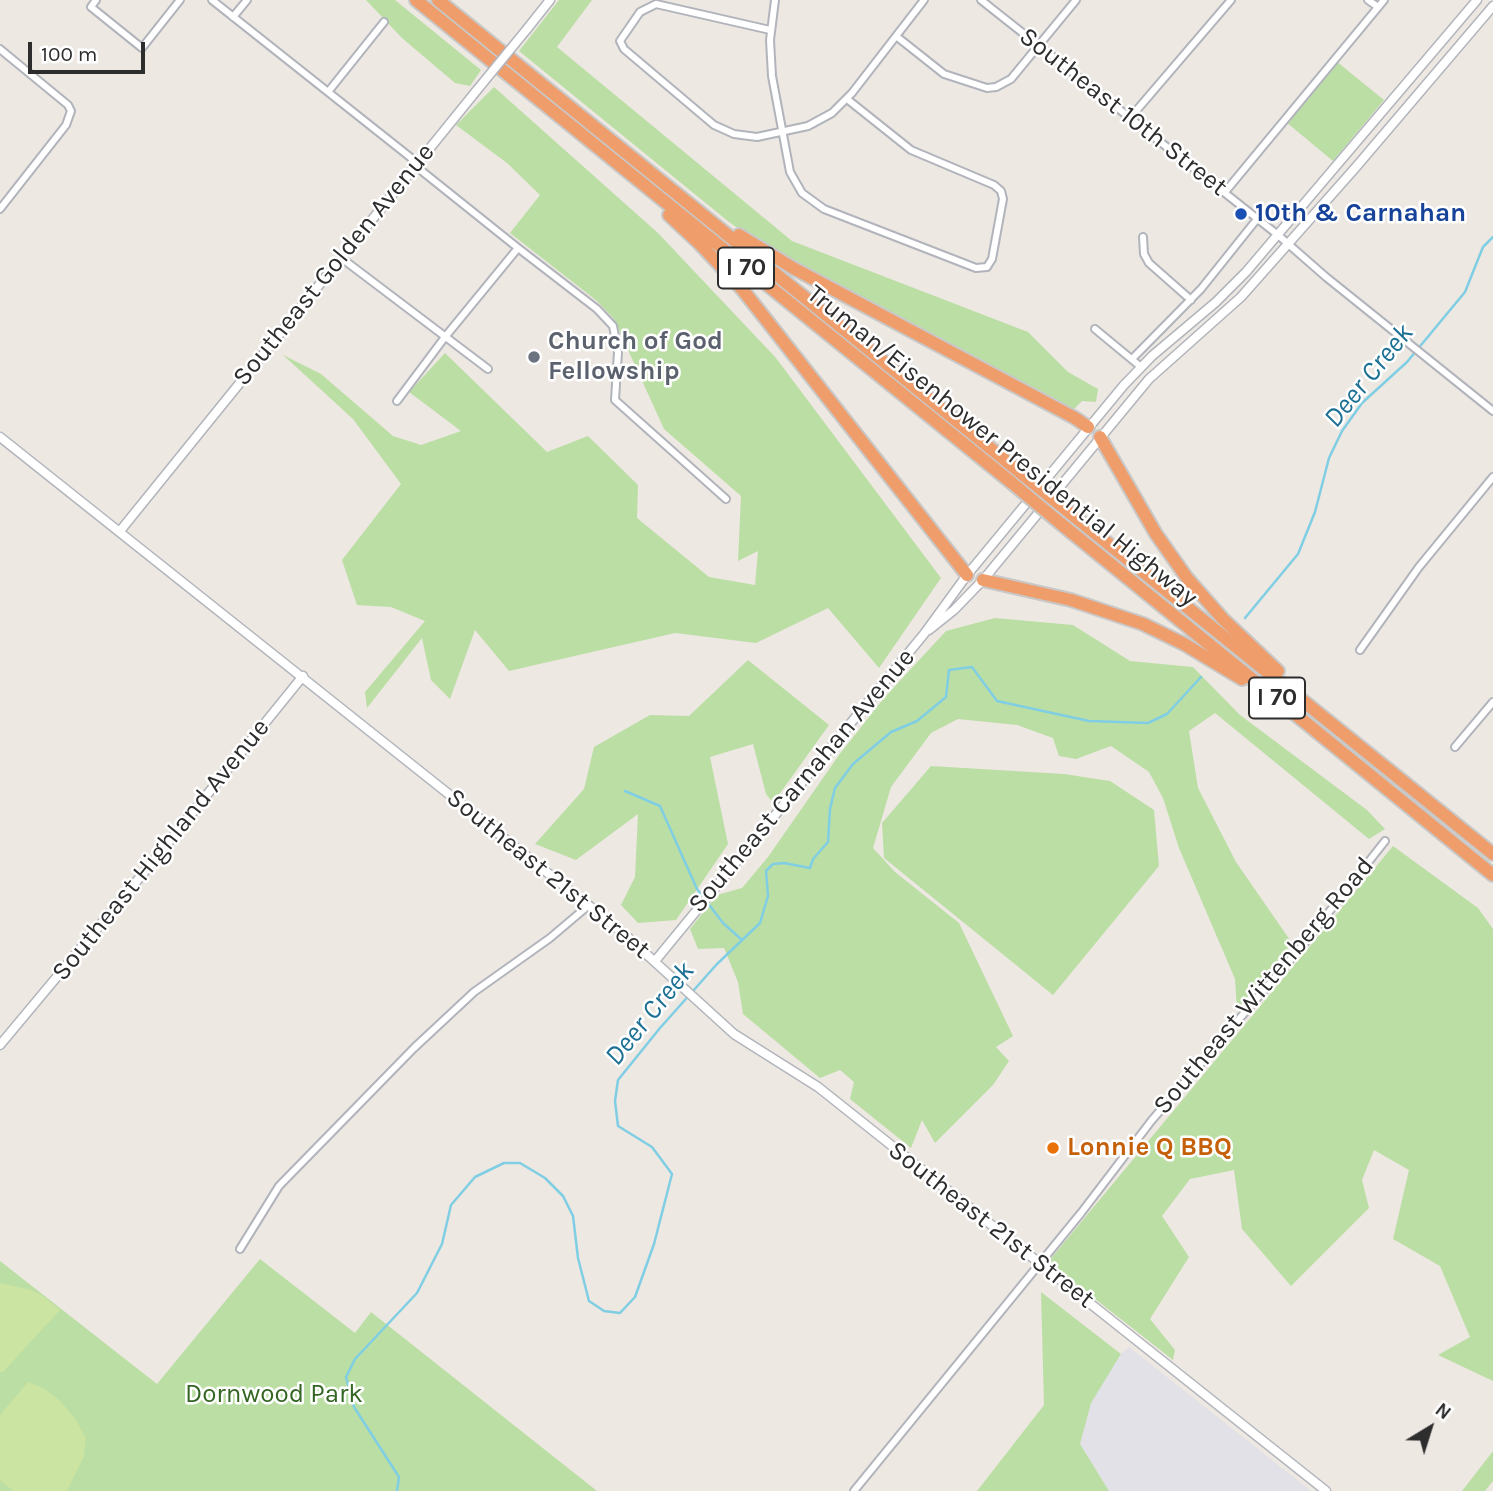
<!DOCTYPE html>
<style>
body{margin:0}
#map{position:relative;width:1493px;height:1491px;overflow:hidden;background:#ede8e2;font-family:Karla,sans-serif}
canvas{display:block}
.north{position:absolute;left:1395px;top:1393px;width:70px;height:70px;-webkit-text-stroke:5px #fff;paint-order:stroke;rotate:38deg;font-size:19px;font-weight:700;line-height:28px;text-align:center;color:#2d2d2d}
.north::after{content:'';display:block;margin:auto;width:24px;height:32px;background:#2d2d2d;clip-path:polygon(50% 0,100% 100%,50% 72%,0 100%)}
.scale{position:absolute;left:28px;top:42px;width:117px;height:32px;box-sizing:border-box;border:4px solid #2d2d2d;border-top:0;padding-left:9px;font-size:21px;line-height:24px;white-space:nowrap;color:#2d2d2d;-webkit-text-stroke:5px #fff;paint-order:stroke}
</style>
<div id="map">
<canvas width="1493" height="1491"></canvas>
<div class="north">N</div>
<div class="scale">100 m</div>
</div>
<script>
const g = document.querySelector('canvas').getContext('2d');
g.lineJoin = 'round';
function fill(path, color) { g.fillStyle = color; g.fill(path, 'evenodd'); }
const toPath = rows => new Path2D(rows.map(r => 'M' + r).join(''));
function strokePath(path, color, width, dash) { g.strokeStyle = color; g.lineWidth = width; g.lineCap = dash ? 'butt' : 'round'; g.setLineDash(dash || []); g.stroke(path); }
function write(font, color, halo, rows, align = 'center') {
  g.font = font + ' Karla,sans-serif'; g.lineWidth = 5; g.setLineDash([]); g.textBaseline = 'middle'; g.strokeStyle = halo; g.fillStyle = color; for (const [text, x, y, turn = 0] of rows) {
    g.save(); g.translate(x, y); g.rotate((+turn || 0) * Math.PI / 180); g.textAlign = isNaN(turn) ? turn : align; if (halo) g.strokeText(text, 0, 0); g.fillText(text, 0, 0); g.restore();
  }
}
fill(toPath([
 [1129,1347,1311,1491,1109,1491,1080,1444,1090,1403,1121,1354]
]), '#e2e1e7');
fill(toPath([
 [366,0,395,0,481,70,470,86,455,83,402,38],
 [559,0,592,0,557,47,792,241,1028,332,1068,372,1098,389,1096,402,1082,401,1073,410,762,245,729,222,519,51],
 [1336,61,1384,100,1333,161,1286,122],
 [494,87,658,233,776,358,941,578,879,668,828,608,756,643,675,633,509,671,475,630,450,699,431,680,422,638,367,708,365,692,425,621,391,607,357,605,342,560,401,484,353,419,283,355,321,374,393,436,421,445,461,431,409,392,445,353,547,452,588,436,638,485,637,518,709,577,755,585,758,551,738,561,741,496,664,429,614,319,597,301,510,233,540,195,507,163,456,125],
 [995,618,1073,625,1130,661,1193,667,1240,715,1367,810,1385,829,1369,839,1215,713,1189,731,1198,788,1236,862,1292,943,1237,1010,1235,979,1179,848,1163,798,1149,772,1111,746,1076,759,1059,756,1053,738,1017,725,958,719,931,733,891,787,873,848,895,872,959,923,1013,1036,996,1047,1009,1061,993,1085,935,1143,922,1120,911,1148,850,1099,854,1082,840,1070,820,1078,743,1014,738,982,724,948,698,949,690,929,717,895,742,888,768,857,839,755,884,698,946,631],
 [748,660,829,725,773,803,766,794,753,744,710,757,728,844,676,920,638,923,621,905,635,877,638,814,576,860,535,844,584,789,594,747,650,715,689,716],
 [931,766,1064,774,1110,781,1154,810,1159,866,1053,995,884,858,882,823],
 [1393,846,1478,908,1493,929,1493,1381,1438,1355,1470,1337,1440,1266,1393,1239,1409,1170,1374,1150,1362,1180,1369,1208,1291,1286,1242,1229,1234,1170,1190,1179,1162,1216,1189,1257,1150,1319,1175,1350,1173,1360,1048,1262],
 [260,1259,355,1333,371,1312,597,1491,0,1491,0,1261,157,1384],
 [1041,1292,1121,1354,1091,1403,1080,1444,1109,1491,977,1491,1044,1405],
 [1493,1451,1493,1481,1485,1491,1462,1491]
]), '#bbdea4');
fill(toPath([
 [0,1283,31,1290,43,1296,60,1310,3,1372,0,1372],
 [28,1382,45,1389,60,1401,74,1417,86,1438,84,1456,67,1491,13,1491,0,1480,0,1415]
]), '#cbe4a1');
strokePath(toPath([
 [1245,618,1298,554,1315,512,1329,458,1342,431,1362,403,1407,362,1465,292,1483,247,1493,237],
 [625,791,660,806,697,889,723,923,742,940],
 [397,1491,399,1477,354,1407,346,1377,355,1359,417,1293,442,1244,451,1205,475,1177,504,1163,520,1163,545,1178,563,1196,573,1216,578,1258,589,1301,604,1311,620,1313,635,1297,654,1244,672,1174,652,1147,618,1126,615,1101,618,1080,660,1028,717,964,760,923,768,896,766,871,773,864,784,863,810,868,813,859,828,842,830,809,835,788,853,764,891,732,917,721,946,697,949,670,972,667,997,701,1089,721,1148,723,1167,714,1201,677]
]), '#80cee4', 2.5);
const minor = toPath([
 [96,0,91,7,142,48,180,0],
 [212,0,410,157,423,172,518,248,597,309,613,326,618,352,615,400,726,499],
 [775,0,770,40,772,76,790,172,802,193,824,209,976,268,987,267,992,259,1003,199,1001,191,994,185,911,150,847,99],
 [981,0,1278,235,1326,277,1493,411],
 [1368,0,1378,7],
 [233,17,247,0],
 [770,30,656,4,640,12,620,41,624,49,714,125,734,134,757,137,808,126,832,113,852,93,924,0],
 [896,36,944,74,987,88,996,87,1011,79,1076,0],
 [0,49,68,105,71,111,66,125,0,209],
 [328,92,384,22],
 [1130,118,1231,0],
 [1225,192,1384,0],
 [1143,237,1144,254,1149,263,1191,300],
 [340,257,488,369],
 [1095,329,1141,367],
 [1132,359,1201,289,1257,219],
 [397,401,445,337,518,248],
 [1360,650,1419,567,1493,477],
 [1455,747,1493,702],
 [240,1249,279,1186,414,1048,474,992,550,938,589,905],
 [854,1491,1081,1213,1152,1120,1303,945,1385,841]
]);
const tertiary = toPath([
 [527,29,550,0],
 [0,437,622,932,734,1034,818,1087,1326,1491],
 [120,531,477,90],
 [929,630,954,610,983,580,1149,379,1241,297,1356,167,1493,6],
 [655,961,924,634,967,575,1124,385,1152,356,1216,302,1246,272,1477,0],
 [0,1045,146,870,303,676]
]);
const motorway = toPath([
 [416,0,1012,483],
 [438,0,1021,473],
 [669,215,700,244,742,289,967,575],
 [739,235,793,268,1075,418,1088,427],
 [1100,437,1156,534,1187,578,1223,619,1278,671],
 [1069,512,1493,854],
 [1060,523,1493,875],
 [983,580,1071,600,1143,624,1184,644,1242,679]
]);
strokePath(minor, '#b2b4bc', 10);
strokePath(tertiary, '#b2b4bc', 11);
strokePath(motorway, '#c8c8c8', 16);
strokePath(minor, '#fff', 6);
strokePath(tertiary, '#fff', 8);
strokePath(motorway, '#ef9d6b', 12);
const tertiaryBridge = toPath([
 [477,90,527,29]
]);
const motorwayBridge = toPath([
 [1021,473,1069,512],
 [1012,483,1060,523]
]);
strokePath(tertiaryBridge, '#b2b4bc', 11, []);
strokePath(motorwayBridge, '#c8c8c8', 16, []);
strokePath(tertiaryBridge, '#fff', 8);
strokePath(motorwayBridge, '#ef9d6b', 12);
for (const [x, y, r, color] of [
 [1241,214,7,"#1a4fb4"],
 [534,357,7,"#6b7280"],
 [1053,1148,7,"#e8710a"]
]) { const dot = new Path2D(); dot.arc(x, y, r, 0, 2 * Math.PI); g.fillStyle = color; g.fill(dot); strokePath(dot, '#fff', 2.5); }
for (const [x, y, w] of [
 [746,268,56],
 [1277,698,56]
]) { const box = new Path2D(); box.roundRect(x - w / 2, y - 20.5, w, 41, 5); g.fillStyle = '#fff'; g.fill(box); strokePath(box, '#2d2d2d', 2); }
write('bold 24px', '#2d2d2d', null, [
 ["I 70",746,268],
 ["I 70",1277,698]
]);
write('26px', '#2d2d2d', '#fff', [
 ["Southeast 10th Street",1123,112,38],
 ["Southeast Golden Avenue",334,265,-51],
 ["Truman/Eisenhower Presidential Highway",1002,446,39],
 ["Southeast Carnahan Avenue",802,781,-50],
 ["Southeast Highland Avenue",161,850,-51],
 ["Southeast 21st Street",548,874,39],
 ["Southeast Wittenberg Road",1264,986,-50],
 ["Southeast 21st Street",991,1225,38]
]);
write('bold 26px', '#164399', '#fff', [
 ["10th & Carnahan",1255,214]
], 'left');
write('bold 26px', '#5b616d', '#fff', [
 ["Church of God",548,342],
 ["Fellowship",548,372]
], 'left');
write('bold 26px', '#c56008', '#fff', [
 ["Lonnie Q BBQ",1067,1148]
], 'left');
write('26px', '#346523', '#fff', [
 ["Dornwood Park",274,1395]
]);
write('italic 28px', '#1c7093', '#fff', [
 ["Deer Creek",1369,376,-51],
 ["Deer Creek",650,1014,-51]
]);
</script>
